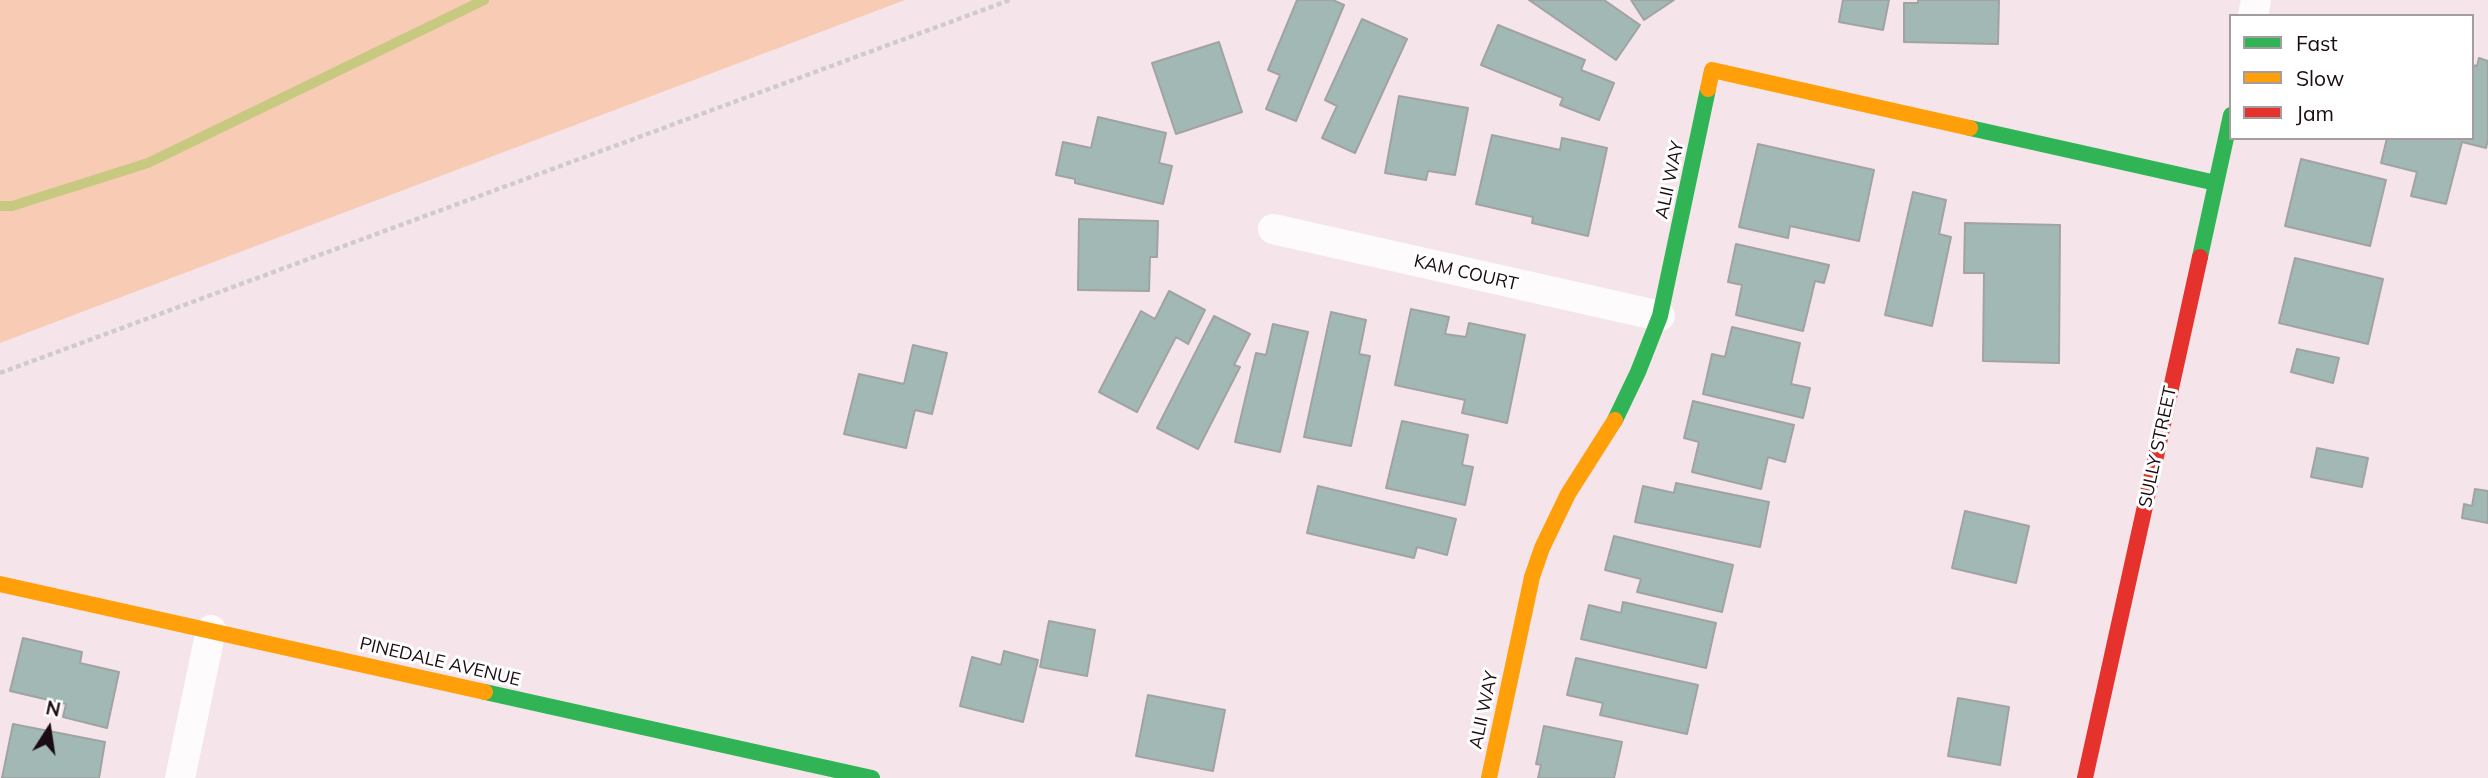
<!DOCTYPE html>
<style>
body{margin:0}
#map{position:relative;width:2488px;height:778px;overflow:hidden;background:#f5e5eb;font-family:Mulish,sans-serif}
canvas{display:block}
.legend{position:absolute;left:2229px;top:14px;width:245px;height:126px;box-sizing:border-box;background:#fff;border:2px solid #a49da0;margin:0;padding:9px 12px;list-style:none;font-size:21px;color:#1b0b12}
.legend li{display:flex;align-items:center;gap:14px;height:35px}
.legend b{width:35px;border:2px solid #a49da0}
.north{position:absolute;left:14px;top:694px;width:70px;height:70px;-webkit-text-stroke:5px #fff;paint-order:stroke;rotate:12deg;font-size:19px;font-weight:700;line-height:28px;text-align:center;color:#1b0b12}
.north::after{content:'';display:block;margin:auto;width:24px;height:32px;background:#1b0b12;clip-path:polygon(50% 0,100% 100%,50% 72%,0 100%)}
</style>
<div id="map">
<canvas width="2488" height="778"></canvas>
<ul class="legend">
<li><b style="height:9px;background:#30b455"></b>Fast</li>
<li><b style="height:9px;background:#ff9f0a"></b>Slow</li>
<li><b style="height:9px;background:#e5322d"></b>Jam</li>
</ul>
<div class="north">N</div>
</div>
<script>
const g = document.querySelector('canvas').getContext('2d');
g.lineJoin = 'round';
function fill(path, color) { g.fillStyle = color; g.fill(path, 'evenodd'); }
const toPath = rows => new Path2D(rows.map(r => 'M' + r).join(''));
function strokePath(path, color, width, dash) { g.strokeStyle = color; g.lineWidth = width; g.lineCap = dash ? 'butt' : 'round'; g.setLineDash(dash || []); g.stroke(path); }
function write(font, color, halo, rows, align = 'center') {
  g.font = font + ' Mulish,sans-serif'; g.lineWidth = 6; g.setLineDash([]); g.textBaseline = 'middle'; g.strokeStyle = halo; g.fillStyle = color; for (const [text, x, y, turn = 0] of rows) {
    g.save(); g.translate(x, y); g.rotate((+turn || 0) * Math.PI / 180); g.textAlign = isNaN(turn) ? turn : align; if (halo) g.strokeText(text, 0, 0); g.fillText(text, 0, 0); g.restore();
  }
}
fill(toPath([
 [0,0,905,0,0,343]
]), '#f8cbb5');
strokePath(toPath([
 [0,206,12,206,148,163,484,0]
]), '#c8c981', 10);
const building = toPath([
 [1297,0,1333,0,1344,5,1296,121,1266,109,1280,75,1268,70,1297,0],
 [1529,0,1604,0,1640,25,1616,60,1529,0],
 [1631,0,1674,0,1644,20,1631,0],
 [1843,0,1889,0,1883,30,1839,22,1843,0],
 [1918,0,1999,0,1998,44,1904,42,1904,3,1918,3,1918,0],
 [1362,19,1407,39,1355,153,1322,138,1337,106,1325,100,1362,19],
 [1498,25,1585,60,1581,70,1614,83,1599,120,1560,105,1563,98,1481,65,1498,25],
 [1219,42,1242,112,1176,134,1152,63,1219,42],
 [2479,58,2488,61,2488,140,2486,148,2462,142,2446,204,2411,196,2417,172,2381,163,2387,138,2472,138,2472,65,2477,66,2479,58],
 [1399,96,1468,108,1455,175,1428,171,1426,180,1385,173,1399,96],
 [1098,117,1166,133,1159,163,1172,166,1163,204,1075,183,1075,179,1056,175,1063,142,1091,148,1098,117],
 [1492,135,1560,150,1562,138,1607,148,1588,236,1532,223,1533,217,1476,204,1492,135],
 [1758,144,1874,170,1859,241,1790,226,1788,238,1739,227,1758,144],
 [2301,159,2386,180,2370,246,2285,226,2301,159],
 [1913,192,1946,200,1939,234,1951,237,1932,326,1885,315,1913,192],
 [1079,219,1158,221,1157,257,1150,257,1149,291,1078,290,1079,219],
 [1965,223,2060,225,2059,363,1983,361,1984,273,1964,273,1965,223],
 [1736,244,1829,265,1824,283,1815,281,1803,331,1736,315,1742,285,1728,282,1736,244],
 [2295,258,2383,279,2368,344,2279,323,2295,258],
 [1169,291,1205,310,1188,344,1176,337,1137,412,1099,392,1141,311,1155,319,1169,291],
 [1411,309,1449,317,1445,334,1466,337,1469,323,1525,335,1507,423,1462,413,1465,400,1395,385,1411,309],
 [1331,312,1366,320,1359,354,1370,356,1351,446,1304,437,1331,312],
 [1214,316,1250,334,1234,365,1240,367,1198,449,1157,428,1214,316],
 [1273,324,1308,332,1280,452,1235,442,1256,353,1266,355,1273,324],
 [1732,327,1800,343,1791,384,1810,388,1803,418,1703,394,1712,354,1725,357,1732,327],
 [913,345,947,353,932,414,915,410,906,448,844,434,859,374,904,384,913,345],
 [2297,349,2339,358,2333,383,2291,372,2297,349],
 [1693,401,1794,425,1785,462,1768,457,1761,489,1692,472,1699,442,1684,438,1693,401],
 [1402,421,1468,435,1462,465,1473,467,1465,505,1386,488,1402,421],
 [2317,448,2368,458,2362,487,2311,477,2317,448],
 [1676,483,1769,502,1760,547,1635,522,1643,486,1674,493,1676,483],
 [1318,486,1456,519,1447,555,1417,547,1414,558,1307,533,1318,486],
 [2475,489,2488,491,2488,523,2462,518,2464,504,2472,506,2475,489],
 [1965,511,2029,526,2016,583,1952,568,1965,511],
 [1614,536,1733,565,1722,612,1637,592,1641,579,1605,570,1614,536],
 [1623,602,1716,623,1706,668,1581,639,1589,605,1621,613,1623,602],
 [1049,621,1095,630,1087,676,1040,667,1049,621],
 [23,638,82,652,80,663,119,672,107,728,63,717,66,704,10,691,23,638],
 [1004,651,1038,660,1023,722,960,706,972,657,1001,665,1004,651],
 [1576,658,1698,685,1687,734,1600,715,1603,703,1567,695,1576,658],
 [1148,695,1225,710,1213,771,1136,756,1148,695],
 [1958,698,2009,707,2000,765,1948,756,1958,698],
 [13,724,105,742,99,778,2,778,13,724],
 [1544,726,1622,742,1614,778,1538,778,1541,765,1536,764,1544,726]
]);
fill(building, '#a2b8b4');
strokePath(building, '#a1a3a3', 2);
strokePath(toPath([
 [0,373,1010,0]
]), '#cfcacc', 4.5, [5, 3.5]);
strokePath(toPath([
 [2253,16,2256,0],
 [1273,229,1660,316],
 [180,778,211,630]
]), '#fefbfc', 30);
strokePath(toPath([
 [1970,128,2216,183],
 [2200,257,2231,115],
 [1615,420,1638,372,1660,316,1708,89],
 [485,692,872,778]
]), '#30b455', 16);
strokePath(toPath([
 [1708,89,1712,70,1970,128],
 [0,584,485,692],
 [1489,778,1532,577,1542,548,1568,494,1615,420]
]), '#ff9f0a', 16);
strokePath(toPath([
 [2085,778,2200,257]
]), '#e5322d', 16);
write('18px', '#1b0b12', '#fff', [
 ["ALII WAY",1670,180,-78],
 ["KAM COURT",1466,273,13],
 ["SULLY STREET",2158,447,-78],
 ["PINEDALE AVENUE",440,662,13],
 ["ALII WAY",1484,710,-78]
]);
</script>
